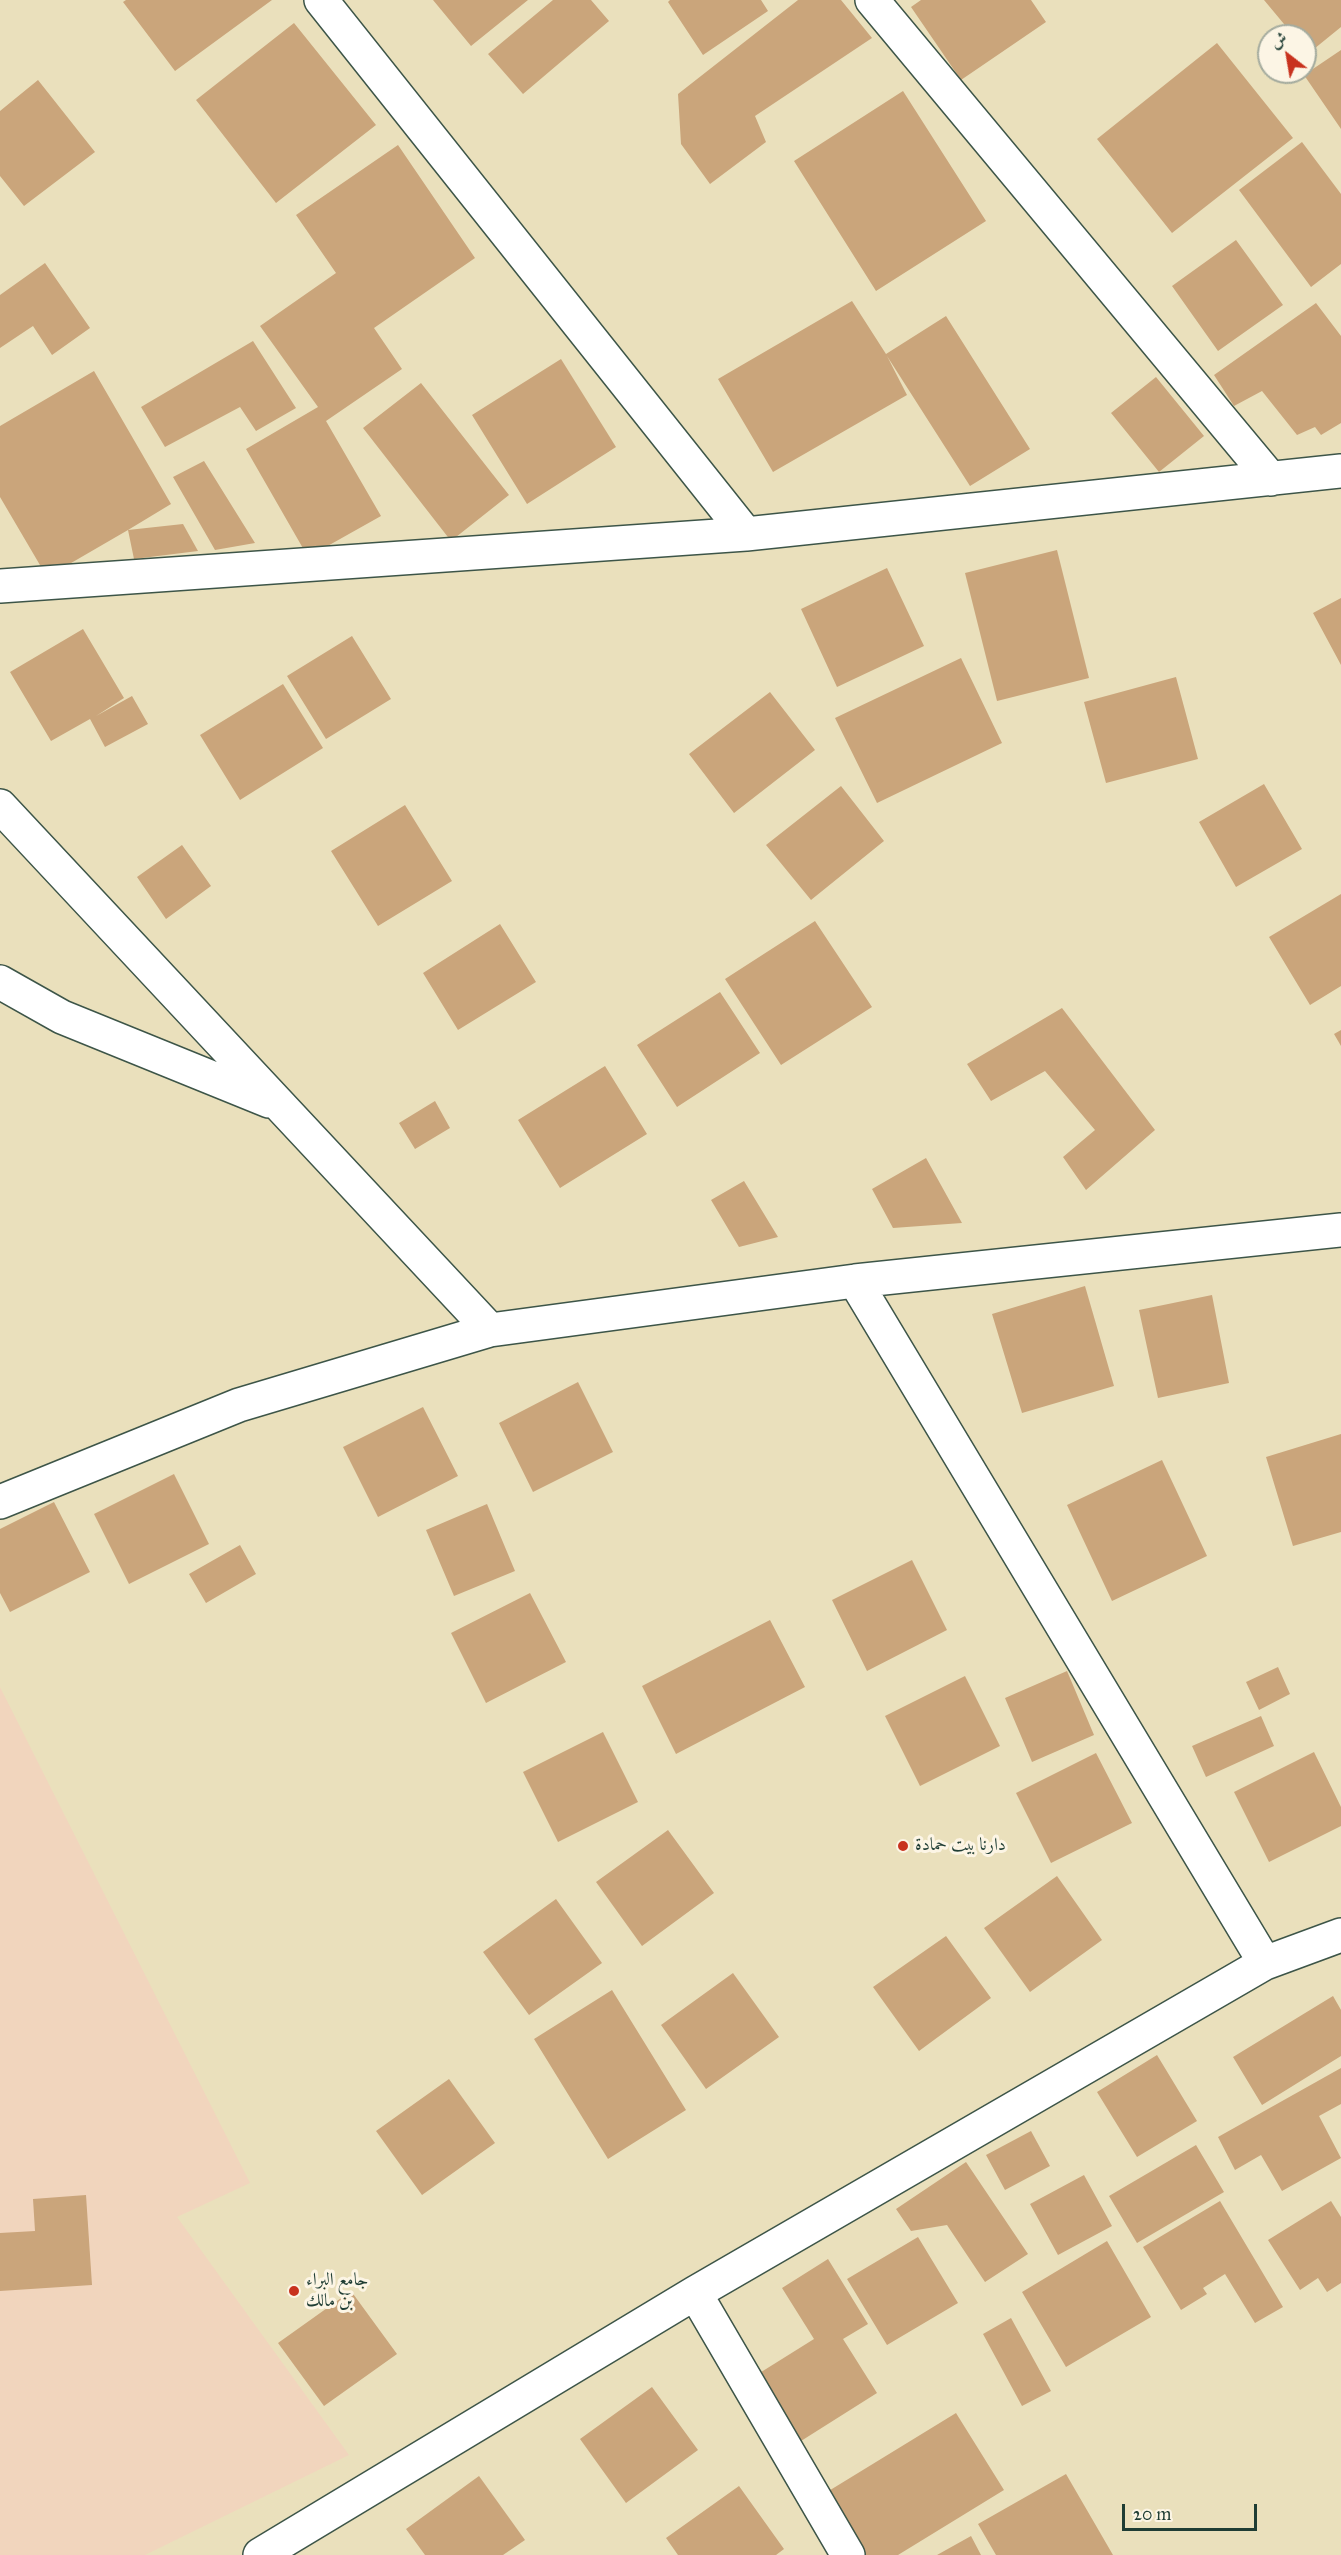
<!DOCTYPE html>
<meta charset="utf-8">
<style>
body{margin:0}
#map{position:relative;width:1341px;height:2555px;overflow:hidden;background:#eae0bc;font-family:"IM FELL Great Primer",Amiri,serif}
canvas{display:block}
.north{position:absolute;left:1257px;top:24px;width:60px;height:60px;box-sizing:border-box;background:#fcf5e5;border:2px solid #a4ab9e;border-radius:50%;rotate:329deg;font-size:16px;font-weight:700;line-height:24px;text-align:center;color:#1f3d34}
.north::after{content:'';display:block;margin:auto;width:21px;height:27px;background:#c8321e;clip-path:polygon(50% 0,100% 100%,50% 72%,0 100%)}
.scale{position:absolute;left:1122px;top:2504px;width:135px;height:27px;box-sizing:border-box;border:3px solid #1f3d34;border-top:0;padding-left:8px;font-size:18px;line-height:21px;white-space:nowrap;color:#1f3d34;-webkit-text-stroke:4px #fcf5e5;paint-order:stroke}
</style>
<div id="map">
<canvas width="1341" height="2555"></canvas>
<div class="north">ش</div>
<div class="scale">20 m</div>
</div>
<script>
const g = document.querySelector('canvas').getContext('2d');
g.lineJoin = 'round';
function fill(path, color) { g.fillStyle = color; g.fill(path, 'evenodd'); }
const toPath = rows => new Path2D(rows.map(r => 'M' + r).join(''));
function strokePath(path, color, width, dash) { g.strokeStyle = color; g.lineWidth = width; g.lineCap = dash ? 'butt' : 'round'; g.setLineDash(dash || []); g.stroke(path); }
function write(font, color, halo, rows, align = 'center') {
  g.font = font + ' "IM FELL Great Primer",Amiri,serif'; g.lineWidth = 6; g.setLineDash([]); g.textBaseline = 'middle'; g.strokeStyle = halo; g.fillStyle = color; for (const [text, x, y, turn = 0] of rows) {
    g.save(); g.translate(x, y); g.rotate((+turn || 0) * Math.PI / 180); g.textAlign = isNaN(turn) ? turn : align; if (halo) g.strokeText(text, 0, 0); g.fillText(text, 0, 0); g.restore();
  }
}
fill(toPath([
 [0,1687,250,2183,177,2217,349,2455,145,2555,0,2555]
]), '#f1d5bd');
fill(toPath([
 [126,0,272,0,175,71,123,2],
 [433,0,528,0,471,46],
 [553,0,591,0,609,21,523,94,488,54],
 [670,0,761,0,768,11,703,55,668,2],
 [798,0,841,0,872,38,755,116,766,142,710,184,681,144,678,94],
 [921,0,1031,0,1046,22,961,80,911,7],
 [1264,0,1341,0,1341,27,1309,53,1305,49,1305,36,1294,36],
 [294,23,376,125,276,203,196,100],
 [1217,43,1293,138,1172,233,1097,139],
 [1341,50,1341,129,1304,75],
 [38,80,95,152,24,206,0,176,0,111],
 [903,91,986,221,876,291,794,161],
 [1302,142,1341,194,1341,264,1311,287,1239,190],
 [398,145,475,258,374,328,402,369,326,421,381,516,308,557,246,449,318,407,260,326,336,273,296,215],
 [1236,240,1283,305,1218,351,1172,286],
 [45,263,90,328,52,355,33,326,0,348,0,295],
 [852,301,886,354,946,316,1030,449,970,486,887,356,907,395,773,472,718,379],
 [1316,303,1341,336,1341,423,1321,435,1315,427,1297,435,1262,391,1234,406,1214,375],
 [253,341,296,408,256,431,240,407,165,447,141,407],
 [561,359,616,447,527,504,472,415],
 [94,371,171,504,128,530,183,524,198,551,134,559,128,530,47,577,0,497,0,426],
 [1156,377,1204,436,1159,472,1111,413],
 [421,383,509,495,451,541,363,428],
 [204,461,255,543,215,550,173,477],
 [1057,550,1089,678,997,701,965,573],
 [887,568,924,646,837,687,801,609],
 [1341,598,1341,665,1313,613],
 [83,629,124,698,96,716,132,696,148,724,105,747,90,719,51,741,10,672],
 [352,636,391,699,326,739,287,676],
 [961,658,1002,743,877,803,835,718],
 [1176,677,1198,759,1106,783,1084,702],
 [283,684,323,748,240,800,200,735],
 [770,692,815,750,734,813,689,754],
 [1264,784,1302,849,1236,887,1199,822],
 [841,786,884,841,811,900,766,845],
 [405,805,452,881,378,926,331,851],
 [182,845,211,886,166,919,137,877],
 [1341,894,1341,986,1310,1005,1269,937],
 [815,921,872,1007,781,1065,725,979],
 [500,924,536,982,458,1030,423,973],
 [720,992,760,1053,677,1107,637,1045],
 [1062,1008,1155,1130,1086,1190,1063,1157,1095,1130,1045,1071,991,1101,967,1064],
 [1341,1030,1341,1046,1334,1034],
 [605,1066,647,1134,560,1188,518,1120],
 [435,1101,450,1128,415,1149,399,1123],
 [926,1158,962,1223,893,1228,872,1189],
 [744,1181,778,1237,739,1247,711,1200],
 [1085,1286,1114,1386,1022,1413,992,1314],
 [1212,1295,1229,1383,1158,1398,1139,1310],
 [578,1382,613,1452,533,1492,499,1423],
 [423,1407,458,1476,378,1517,343,1447],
 [1341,1434,1341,1532,1293,1546,1266,1457],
 [1162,1460,1207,1556,1112,1601,1067,1505],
 [174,1474,209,1544,129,1584,94,1514],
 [54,1502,90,1572,10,1612,0,1593,0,1529],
 [487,1504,515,1571,454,1596,426,1530],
 [240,1545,256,1574,206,1603,189,1574],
 [912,1560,947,1630,867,1671,832,1600],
 [530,1593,566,1662,486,1703,451,1633],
 [770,1620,805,1687,676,1754,642,1686],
 [1278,1667,1290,1694,1259,1710,1246,1682],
 [1067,1671,1094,1735,1032,1762,1005,1698],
 [965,1676,1000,1746,920,1786,885,1716],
 [1261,1716,1274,1746,1206,1777,1192,1746],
 [603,1732,638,1802,558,1842,523,1772],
 [1314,1752,1341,1807,1341,1826,1269,1862,1234,1792],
 [1096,1753,1132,1823,1051,1863,1016,1793],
 [668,1830,714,1893,642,1946,596,1882],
 [1057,1876,1102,1940,1030,1992,984,1928],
 [556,1899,602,1963,529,2015,483,1952],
 [946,1936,991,1998,919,2051,873,1987],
 [733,1973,779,2037,706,2089,661,2025],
 [612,1990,686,2110,608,2159,534,2039],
 [1333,1996,1341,2010,1341,2056,1262,2105,1233,2057],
 [1157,2055,1197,2121,1137,2157,1097,2092],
 [1341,2068,1341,2104,1319,2116,1341,2158,1282,2191,1261,2155,1235,2170,1218,2137],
 [449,2079,495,2143,422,2195,376,2131],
 [1031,2131,1050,2166,1005,2190,986,2155],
 [1196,2145,1224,2192,1137,2243,1109,2196],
 [966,2162,1028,2254,985,2282,947,2225,911,2231,896,2209],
 [1084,2175,1112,2226,1058,2255,1030,2204],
 [86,2195,92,2285,0,2291,0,2233,35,2231,33,2199],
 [1220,2201,1283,2307,1255,2323,1225,2274,1203,2288,1207,2294,1181,2310,1143,2247],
 [1331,2201,1341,2217,1341,2283,1327,2292,1318,2278,1300,2290,1268,2240],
 [918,2237,958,2303,887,2345,847,2279],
 [1107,2241,1151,2317,1066,2367,1022,2292],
 [828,2259,868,2324,843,2339,877,2393,801,2441,758,2374,814,2339,782,2288],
 [351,2291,397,2354,324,2406,278,2343],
 [1011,2318,1051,2391,1022,2406,983,2334],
 [652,2387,698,2450,626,2503,580,2439],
 [956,2413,1004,2490,898,2555,865,2555,827,2492],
 [1066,2474,1113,2555,996,2555,978,2524],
 [479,2476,525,2540,503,2555,425,2555,406,2529],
 [739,2486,784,2549,776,2555,678,2555,666,2538],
 [971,2536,981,2555,937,2555]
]), '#caa57b');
const minor = toPath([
 [321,0,746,534],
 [872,0,1271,479],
 [0,586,746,534,1341,471],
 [0,806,490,1330],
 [0,982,62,1017,269,1101],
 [855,1281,1265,1963],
 [0,1502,239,1405,490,1330,855,1281,1341,1230],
 [695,2293,848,2555],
 [260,2555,695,2293,1265,1963,1341,1935]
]);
strokePath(minor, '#3d5548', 36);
strokePath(minor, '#fff', 33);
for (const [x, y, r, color] of [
 [903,1846,6,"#c8321e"],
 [294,2291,6,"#c8321e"]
]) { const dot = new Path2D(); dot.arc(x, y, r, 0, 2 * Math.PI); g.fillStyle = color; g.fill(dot); strokePath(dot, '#fcf5e5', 2); }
write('18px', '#1f3d34', '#fcf5e5', [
 ["دارنا بيت حمادة",915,1846],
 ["جامع البراء",306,2281],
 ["بن مالك",306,2302]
], 'left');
</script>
